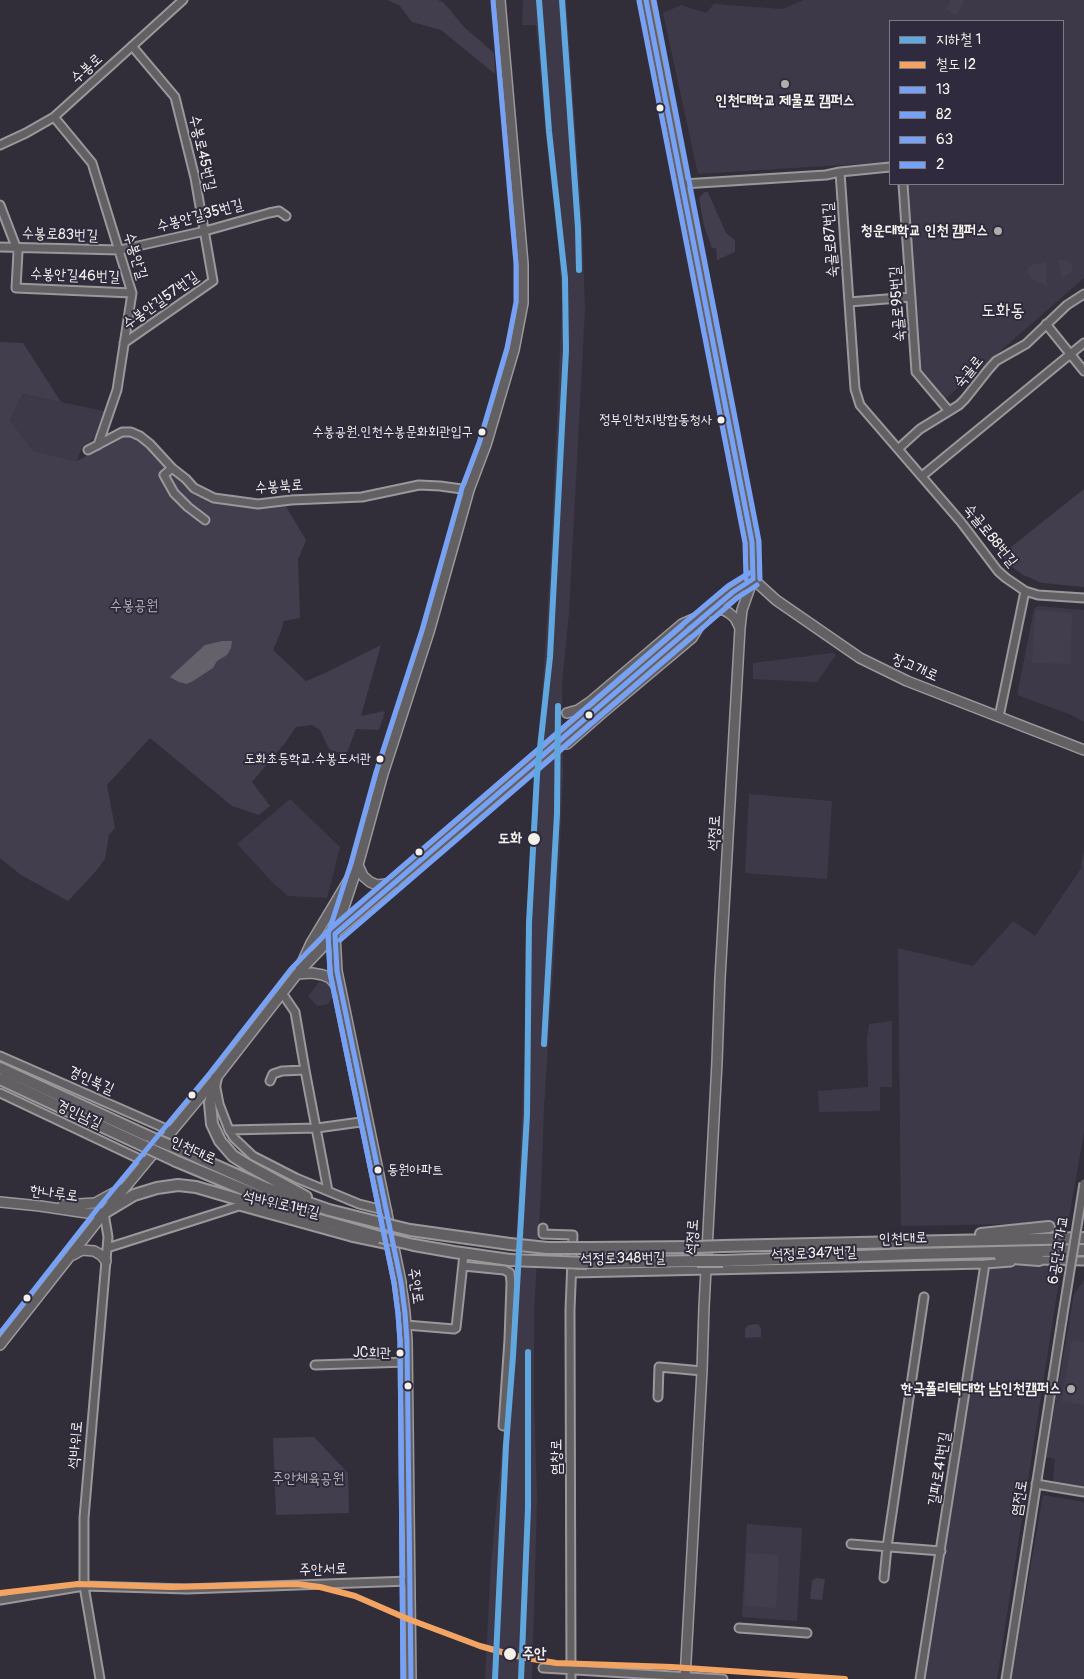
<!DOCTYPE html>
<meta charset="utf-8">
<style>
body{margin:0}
#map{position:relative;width:1084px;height:1679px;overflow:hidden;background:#312e39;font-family:Pangolin,"Poor Story",sans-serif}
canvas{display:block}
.legend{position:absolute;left:889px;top:20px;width:175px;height:165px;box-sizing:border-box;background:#2f2a3d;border:1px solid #7e7a81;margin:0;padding:6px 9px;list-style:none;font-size:15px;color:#f4f1e8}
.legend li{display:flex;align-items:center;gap:10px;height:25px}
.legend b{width:25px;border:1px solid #7e7a81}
</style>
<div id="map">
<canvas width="1084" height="1679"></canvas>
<ul class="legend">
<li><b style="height:6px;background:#60a7e0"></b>지하철 1</li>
<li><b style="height:6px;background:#f4a462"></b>철도 I2</li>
<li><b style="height:6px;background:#76a1f5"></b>13</li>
<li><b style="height:6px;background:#76a1f5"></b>82</li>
<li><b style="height:6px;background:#76a1f5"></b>63</li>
<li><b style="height:6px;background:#76a1f5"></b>2</li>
</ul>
</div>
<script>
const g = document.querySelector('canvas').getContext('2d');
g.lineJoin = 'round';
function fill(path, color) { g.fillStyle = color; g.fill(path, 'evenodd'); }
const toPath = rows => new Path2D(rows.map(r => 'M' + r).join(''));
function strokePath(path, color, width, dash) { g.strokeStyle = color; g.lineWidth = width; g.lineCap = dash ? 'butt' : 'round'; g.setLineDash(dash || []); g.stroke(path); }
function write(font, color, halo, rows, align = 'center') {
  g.font = font + ' Pangolin,"Poor Story",sans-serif'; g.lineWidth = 4; g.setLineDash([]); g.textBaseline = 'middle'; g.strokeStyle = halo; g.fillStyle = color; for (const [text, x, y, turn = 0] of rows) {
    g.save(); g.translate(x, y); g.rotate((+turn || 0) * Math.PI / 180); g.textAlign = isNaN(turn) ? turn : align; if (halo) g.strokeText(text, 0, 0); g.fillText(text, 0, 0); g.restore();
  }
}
fill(toPath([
 [523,0,566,0,582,219,585,309,569,612,562,684,563,774,558,895,544,1106,541,1193,534,1312,534,1399,537,1498,532,1679,485,1679,491,1563,510,1367,514,1295,525,1045,525,951,533,795,541,715,551,553,562,306,559,252,546,136,536,25,522,25],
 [804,0,1084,0,1084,278,944,400,920,374,908,184,1063,184,1063,21,890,21,890,162,698,174,663,13,681,5,706,13,714,4,782,9],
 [23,394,104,411,95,437,81,450,77,461,33,451,10,420],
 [1038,606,1084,610,1084,722,1069,714,1017,695,1034,609],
 [833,653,836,655,817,682,753,679,753,663],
 [749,794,832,801,827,879,745,873],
 [290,799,340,847,327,898,288,896,274,884,237,844],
 [1084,850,1084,1132,1068,1223,901,1226,898,948,973,966,1013,921,1035,936,1082,867,1081,866],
 [320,981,332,983,337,991,328,1004,317,1006,308,996],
 [892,1021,892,1087,880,1087,880,1111,819,1112,818,1091,868,1087,867,1038,869,1024],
 [1042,1263,1061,1268,997,1679,925,1679,937,1609,987,1266],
 [1084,1280,1084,1487,1053,1481,1055,1459,1046,1457,1074,1294],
 [1043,1495,1084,1502,1084,1679,1011,1679],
 [747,1524,802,1528,797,1621,742,1617]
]), '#3e3948');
fill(toPath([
 [387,0,438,0,444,3,465,28,494,53,495,74,441,30,412,22,399,5],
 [951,0,965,0,956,15,946,9],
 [704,192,708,192,726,233,735,240,735,252,717,260,716,248,712,248,704,226,699,198],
 [1064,260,1069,262,1073,266,1071,272,1062,279,1058,261],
 [1046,262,1047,286,1033,280,1027,272,1029,267,1032,265],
 [0,342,23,343,61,402,23,394,10,420,33,451,77,461,131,432,172,468,214,498,284,503,306,540,298,560,300,618,284,621,280,634,273,650,306,681,325,673,381,645,361,716,385,711,379,730,356,729,346,755,329,749,320,730,312,725,296,727,285,743,252,782,270,806,259,815,232,806,150,738,107,785,115,828,109,835,105,859,96,871,68,901,21,875,0,858],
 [1084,489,1084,587,1042,583,1023,575,1012,567,1001,555],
 [1037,610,1072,613,1071,664,1032,663,1035,611],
 [758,1324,761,1328,761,1337,745,1338,745,1329,748,1325],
 [1072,1340,1084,1342,1084,1405,1061,1401],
 [314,1437,348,1473,349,1513,276,1515,273,1438],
 [747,1553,779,1555,776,1608,744,1606],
 [816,1578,825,1579,822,1600,810,1599,812,1581]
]), '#423e4d');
fill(toPath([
 [222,641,232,641,231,648,227,655,217,661,213,668,193,681,187,684,179,682,170,677,205,645]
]), '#65616b');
const minor = toPath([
 [54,117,92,163,132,293,117,390,98,445],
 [0,145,26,133,54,117,183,0],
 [840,172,890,167],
 [683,184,826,175,840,172,855,389,860,405,961,522,998,571,1006,578,1025,591,1038,595,1084,598],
 [903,184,916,372,949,411],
 [0,205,18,252,16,288,132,293],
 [0,247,120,250,205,231,269,213,279,211,286,216],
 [849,302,911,297],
 [1046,324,1084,371],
 [124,343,213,281,195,178,175,97,132,46],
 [898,449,920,429,959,405,965,399,988,370,996,361,1026,344,1067,305,1084,294],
 [88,450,122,432,131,432,140,436,150,444,172,468,186,479,194,488,214,498,258,504,291,500,362,497,419,485,440,486,469,490],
 [172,468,164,475,174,493,188,507,205,520],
 [922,476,1084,343],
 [999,717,1025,591],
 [282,993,295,1012,305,1070],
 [0,1056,171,1131],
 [270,1081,273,1074,282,1071,305,1070,328,1191],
 [216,1088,219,1104,229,1130,234,1138,253,1156,296,1178,359,1204,387,1211],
 [0,1093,146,1162],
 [229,1130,317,1128,368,1121],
 [543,1228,543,1234,573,1235,570,1310,571,1679],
 [107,1248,239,1206,351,1237,394,1246],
 [1034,1260,1084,1261],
 [463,1266,504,1270,510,1273,511,1283,509,1340,503,1426],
 [572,1273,985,1264,1011,1262],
 [406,1325,454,1329,456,1328,464,1254],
 [315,1365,407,1362],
 [658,1397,659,1367,702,1371],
 [1036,1484,1084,1492],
 [851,1544,941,1551],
 [884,1578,887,1547,924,1297],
 [0,1600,84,1586,187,1589,409,1581],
 [739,1628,807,1633],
 [543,1668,723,1679],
 [100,1679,84,1586,84,1518,108,1237,104,1213],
 [920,1679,985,1264],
 [1006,1679,1062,1320]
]);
const major = toPath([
 [646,0,752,542,753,579,742,610,740,628,720,978,717,1062,704,1307,702,1371,685,1679],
 [753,579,776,600,860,658,907,681,1084,750],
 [709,611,733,592,753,579],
 [707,613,692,638,600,715,590,702,682,624,707,613,717,610,724,610,729,613,735,618,740,628],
 [567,713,578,710,590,702],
 [567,744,600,715],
 [358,865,363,876,370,882,377,885,395,883],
 [335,933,461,826],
 [335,934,337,971,401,1282,405,1313,407,1341,411,1679],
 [300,967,311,943,350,878],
 [297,974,312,973,323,975,330,978,340,990],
 [0,1202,40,1206,87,1213,104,1213],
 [63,1205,95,1203,121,1189],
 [73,1255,82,1250,94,1251,101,1255,106,1261],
 [0,1345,104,1213,216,1078,297,974,335,934,358,865,383,774,429,632,469,490,486,445,514,350,523,303,523,264,500,0]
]);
const highway = toPath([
 [0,1068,152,1138],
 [216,1078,210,1103,212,1124,220,1141,233,1156,249,1166,306,1197],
 [0,1079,144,1146],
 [183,1151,266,1188,329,1210,377,1222],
 [176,1161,283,1206],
 [104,1213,134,1195,157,1188,178,1185,196,1187,285,1213,325,1222],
 [320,1220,380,1237],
 [410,1230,510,1244],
 [981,1234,1049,1227],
 [414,1245,454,1252,510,1260],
 [723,1246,1084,1238],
 [588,1248,697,1247],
 [1000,1257,1039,1260],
 [723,1261,914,1254,1084,1250],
 [587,1263,697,1261]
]);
strokePath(minor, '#9a989b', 11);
strokePath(major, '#9a989b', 12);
strokePath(highway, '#9a989b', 14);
strokePath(minor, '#626063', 7);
strokePath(major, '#626063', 9);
strokePath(highway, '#626063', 10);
const minorBridge = toPath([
 [1062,1320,1084,1183]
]);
const majorBridge = toPath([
 [461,826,687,631]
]);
const highwayBridge = toPath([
 [152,1138,183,1151],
 [144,1146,176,1161],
 [377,1222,410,1230],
 [380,1237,414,1245],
 [510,1244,547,1248,588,1248],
 [697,1247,723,1246],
 [510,1260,587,1263],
 [697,1261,723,1261]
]);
strokePath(minorBridge, '#9a989b', 11, []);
strokePath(majorBridge, '#9a989b', 12, []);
strokePath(highwayBridge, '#9a989b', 14, []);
strokePath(minorBridge, '#626063', 7);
strokePath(majorBridge, '#626063', 9);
strokePath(highwayBridge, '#626063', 10);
strokePath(toPath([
 [646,0,752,542,753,579],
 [335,934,337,971,401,1282,405,1313,407,1341,411,1679],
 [335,934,687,631,733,592,753,579]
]), '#76a1f5', 5);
strokePath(toPath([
 [639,1,745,543,746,579],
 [328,934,330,973,394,1283,398,1314,400,1341,403,1679],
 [340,940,692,637,737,598,757,585]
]), '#76a1f5', 5);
strokePath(toPath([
 [403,1679,400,1341,398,1314,394,1283,330,973,328,934,351,863,376,772,422,630,462,488,479,443,507,348,516,302,516,264,493,1]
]), '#76a1f5', 5);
strokePath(toPath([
 [654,0,759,541,760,579],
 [0,1333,98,1208,210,1073,291,969,330,929,682,625,728,586,749,573]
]), '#76a1f5', 5);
strokePath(toPath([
 [0,1593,78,1584,172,1587,297,1584,320,1587,355,1596,408,1619,480,1646,516,1656,538,1660,556,1663,672,1667,845,1679]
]), '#f4a462', 6);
strokePath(toPath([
 [562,0,578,228,579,270],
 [544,1044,557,814,558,706],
 [495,1679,506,1445,513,1356,527,1115,529,923,537,775,550,657,566,350,565,278,549,131,539,0],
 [521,1679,528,1508,528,1352]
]), '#60a7e0', 6);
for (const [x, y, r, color] of [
 [785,84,5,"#b0adab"],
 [660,108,4.5,"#f4f1e8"],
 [998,231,5,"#b0adab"],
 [721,420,4.5,"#f4f1e8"],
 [482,432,4.5,"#f4f1e8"],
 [589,715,4.5,"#f4f1e8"],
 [380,759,4.5,"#f4f1e8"],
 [534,839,7,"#f4f1e8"],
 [419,852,4.5,"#f4f1e8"],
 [192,1095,4.5,"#f4f1e8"],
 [378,1170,4.5,"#f4f1e8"],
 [27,1298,4.5,"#f4f1e8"],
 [400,1353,4.5,"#f4f1e8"],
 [408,1386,4.5,"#f4f1e8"],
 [1071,1389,5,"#b0adab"],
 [510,1654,7,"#f4f1e8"]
]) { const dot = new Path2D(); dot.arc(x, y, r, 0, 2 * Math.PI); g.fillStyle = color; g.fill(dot); strokePath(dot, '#2f2a3d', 2); }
write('14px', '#f4f1e8', '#2f2a3d', [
 ["정부인천지방합동청사",712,420],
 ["수봉공원.인천수봉문화회관입구",473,432],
 ["도화초등학교.수봉도서관",371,759],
 ["동원아파트",387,1170,"left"],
 ["JC회관",391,1353]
], 'right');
write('15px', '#f4f1e8', '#2f2a3d', [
 ["수봉로",87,69,-42],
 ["수봉로45번길",202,153,77],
 ["수봉안길35번길",200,216,-15],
 ["수봉로83번길",60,235,2],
 ["숙골로87번길",831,240,-94],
 ["수봉안길",135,256,73],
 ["수봉안길46번길",75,276,2],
 ["수봉안길57번길",161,301,-35],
 ["숙골로95번길",898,304,-94],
 ["숙골로",969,372,-50],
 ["수봉북로",279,487,-4],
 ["숙골로88번길",990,536,51],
 ["장고개로",915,668,23],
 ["석정로",715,833,-87],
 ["경인북길",91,1081,24],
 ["경인남길",79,1115,25],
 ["인천대로",193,1151,24],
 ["한나루로",54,1194,7],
 ["석바위로1번길",281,1205,13],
 ["석정로",693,1237,-87],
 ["인천대로",903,1239,-2],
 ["6공단고가교",1059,1250,-81],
 ["석정로347번길",814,1254,-2],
 ["석정로348번길",623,1259,-1],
 ["주안로",415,1286,82],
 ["석바위로",76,1445,-85],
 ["염창로",557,1457,-90],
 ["길파로41번길",940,1469,-81],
 ["염전로",1020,1498,-81],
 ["주안서로",323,1570,-2]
]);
write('bold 15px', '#f4f1e8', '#2f2a3d', [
 ["인천대학교 제물포 캠퍼스",785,101,"center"],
 ["청운대학교 인천 캠퍼스",988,231],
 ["한국폴리텍대학 남인천캠퍼스",1061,1389]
], 'right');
write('15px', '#b7b3b3', '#2f2a3d', [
 ["수봉공원",134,606],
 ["주안체육공원",308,1479]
]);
write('bold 15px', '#f4f1e8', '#2f2a3d', [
 ["도화",522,839],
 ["주안",522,1654,"left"]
], 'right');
write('18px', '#f4f1e8', '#2f2a3d', [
 ["도화동",1003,311]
]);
</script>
